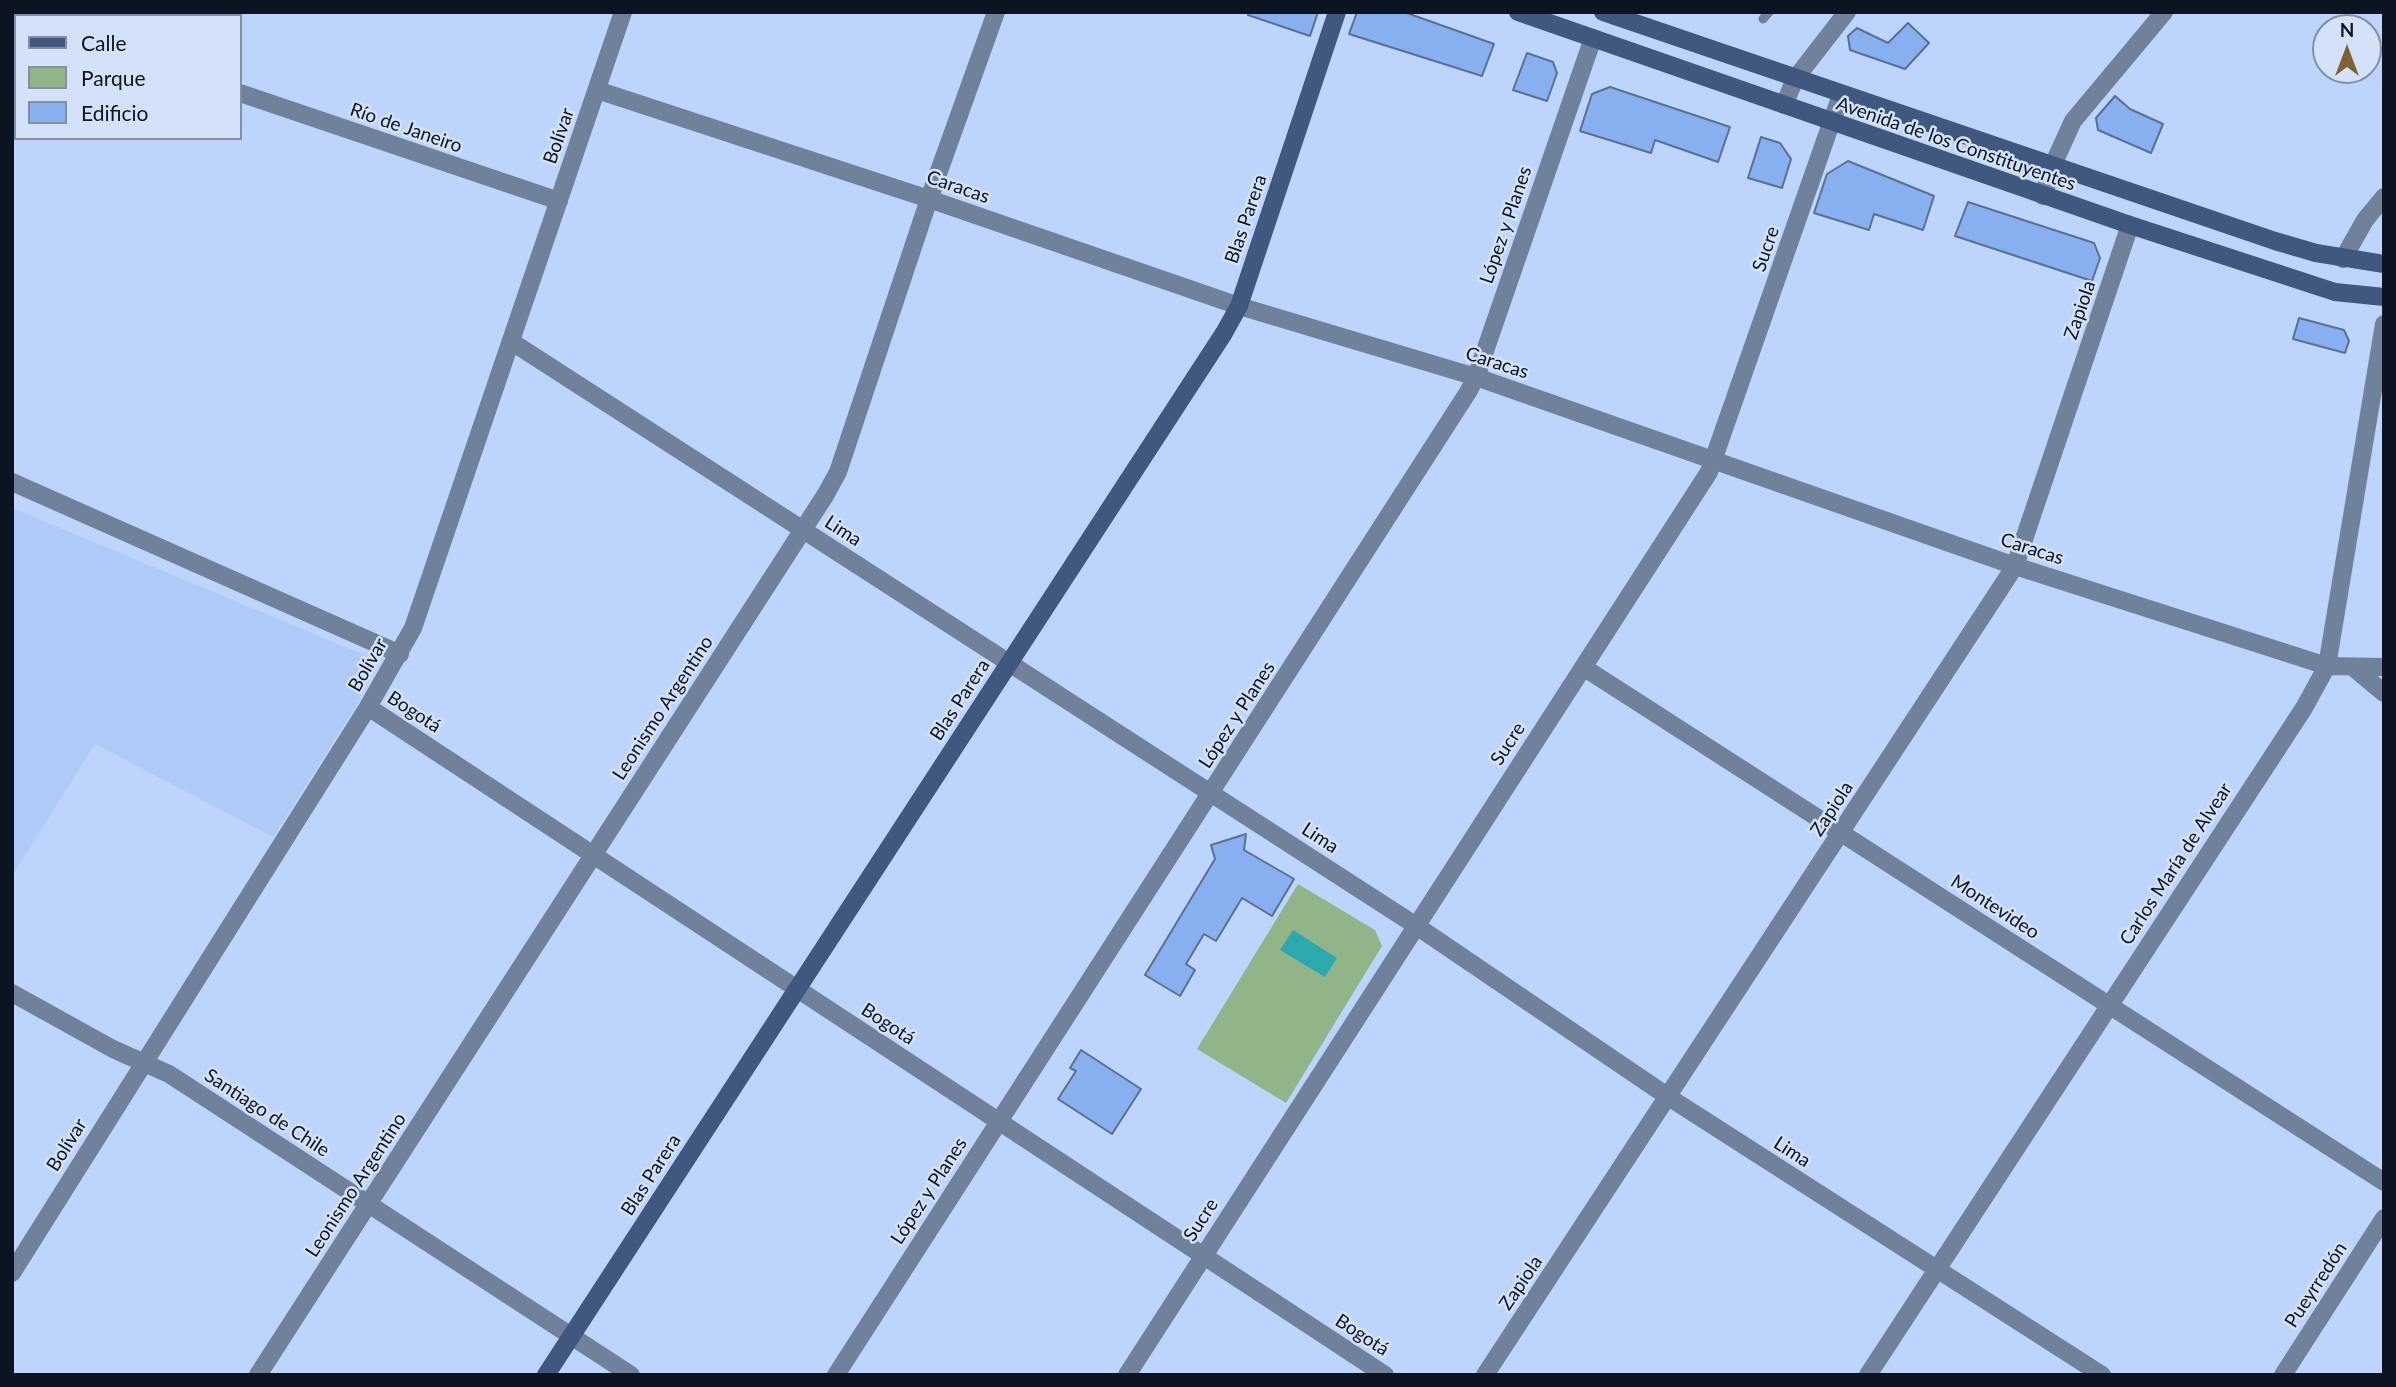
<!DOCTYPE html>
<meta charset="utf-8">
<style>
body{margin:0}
#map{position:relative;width:2396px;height:1387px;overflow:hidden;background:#bdd5fc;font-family:Lato,sans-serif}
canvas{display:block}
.frame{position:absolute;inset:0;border:14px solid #0c1422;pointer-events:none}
.legend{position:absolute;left:14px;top:14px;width:228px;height:126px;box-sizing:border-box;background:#d3e2f9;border:2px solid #8390a3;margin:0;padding:9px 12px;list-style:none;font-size:21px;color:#0c1422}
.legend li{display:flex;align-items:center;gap:14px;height:35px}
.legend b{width:35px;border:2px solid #8390a3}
.north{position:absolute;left:2312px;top:14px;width:70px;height:70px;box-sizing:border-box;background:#d3e2f9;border:2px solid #8390a3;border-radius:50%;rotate:0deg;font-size:19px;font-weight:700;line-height:28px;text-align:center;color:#0c1422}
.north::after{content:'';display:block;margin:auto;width:24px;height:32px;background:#7d6334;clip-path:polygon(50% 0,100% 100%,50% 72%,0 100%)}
</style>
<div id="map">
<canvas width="2396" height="1387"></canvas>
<div class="frame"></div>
<ul class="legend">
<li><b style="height:9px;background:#405880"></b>Calle</li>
<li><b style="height:19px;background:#91b589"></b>Parque</li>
<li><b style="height:19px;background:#88b0f1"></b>Edificio</li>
</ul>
<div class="north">N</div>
</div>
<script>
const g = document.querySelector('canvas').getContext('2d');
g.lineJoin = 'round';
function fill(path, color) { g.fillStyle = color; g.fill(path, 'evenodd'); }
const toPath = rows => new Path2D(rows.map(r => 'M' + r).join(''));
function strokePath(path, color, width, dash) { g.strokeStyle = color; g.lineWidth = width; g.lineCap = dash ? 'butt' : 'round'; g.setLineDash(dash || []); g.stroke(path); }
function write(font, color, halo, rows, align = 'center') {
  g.font = font + ' Lato,sans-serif'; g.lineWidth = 5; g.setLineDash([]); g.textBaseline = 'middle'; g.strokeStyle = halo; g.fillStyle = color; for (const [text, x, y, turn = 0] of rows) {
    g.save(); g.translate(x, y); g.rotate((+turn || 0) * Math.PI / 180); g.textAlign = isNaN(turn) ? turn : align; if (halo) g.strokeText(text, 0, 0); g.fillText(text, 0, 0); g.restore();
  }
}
fill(toPath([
 [12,508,374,659,358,703,273,837,95,744,12,876]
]), '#b0caf7');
fill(toPath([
 [1298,884,1375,930,1382,946,1286,1103,1197,1049]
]), '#91b589');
fill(toPath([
 [1293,930,1337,958,1325,977,1280,950]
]), '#2ba9af');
const building = toPath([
 [1248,12,1318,12,1310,36,1248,15,1248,12],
 [1357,12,1404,12,1494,44,1482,76,1349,34,1357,12],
 [1908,23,1929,43,1905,69,1850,50,1848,36,1857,28,1888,43,1908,23],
 [1527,53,1553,62,1557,73,1547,101,1513,90,1527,53],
 [1610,87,1730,127,1718,162,1655,140,1651,153,1580,131,1592,94,1610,87],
 [2115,96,2130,109,2163,124,2151,153,2098,130,2096,118,2115,96],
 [1761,137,1780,143,1791,159,1782,188,1748,178,1761,137],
 [1848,161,1934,196,1923,230,1874,214,1869,230,1814,213,1827,174,1848,161],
 [1968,202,2094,243,2100,258,2092,281,1955,236,1968,202],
 [2299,318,2344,330,2349,341,2345,353,2293,339,2299,318],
 [1246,834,1244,850,1294,879,1272,916,1242,898,1216,941,1204,934,1186,964,1195,970,1180,996,1145,975,1215,859,1211,845,1246,834],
 [1081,1050,1141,1089,1112,1134,1058,1099,1076,1071,1070,1068,1081,1050]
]);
fill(building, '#88b0f1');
strokePath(building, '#5a6f91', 2);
strokePath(toPath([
 [1763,19,1769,12]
]), '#70819c', 9);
strokePath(toPath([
 [12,16,16,18],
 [597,90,929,199,1239,306,1476,377,2015,566,2327,666,2384,667],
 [240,93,559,201],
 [1784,105,1795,79,1847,12],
 [2043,196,2052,167,2073,121,2164,12],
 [2343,259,2365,220,2384,197],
 [512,342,1415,925,1670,1098,2102,1375],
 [12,482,400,654],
 [1583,667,2384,1182],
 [2354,668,2384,693],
 [368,707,1385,1375],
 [12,993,113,1049,169,1074,631,1375],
 [12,1273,368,707,413,628,623,12],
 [258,1375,826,494,838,472,929,199,996,12],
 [836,1375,1468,392,1476,377,1593,38],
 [1127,1375,1709,472,1841,95],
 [1485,1375,2015,566,2130,225],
 [1868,1375,2304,708,2327,666,2384,324],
 [2283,1375,2384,1218]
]), '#70819c', 18);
strokePath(toPath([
 [1518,12,2130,225,2335,292,2384,297],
 [1603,12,2275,241,2316,253,2384,264],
 [546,1375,1224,333,1239,306,1337,12]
]), '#405880', 18);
write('19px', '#0c1422', '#d3e2f9', [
 ["Río de Janeiro",406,128,19],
 ["Bolívar",559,136,-71],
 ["Avenida de los Constituyentes",1956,144,19],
 ["Caracas",958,187,19],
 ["Blas Parera",1246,219,-71],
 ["López y Planes",1506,225,-71],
 ["Sucre",1766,249,-71],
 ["Zapiola",2080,310,-71],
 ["Caracas",1497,363,18],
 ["Lima",843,531,33],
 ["Caracas",2032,549,18],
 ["Bolívar",368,665,-60],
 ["Blas Parera",960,700,-57],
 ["Leonismo Argentino",663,708,-57],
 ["Bogotá",414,712,33],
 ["López y Planes",1237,715,-57],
 ["Sucre",1508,744,-57],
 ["Zapiola",1832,809,-57],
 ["Lima",1320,838,33],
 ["Carlos María de Alvear",2176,864,-57],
 ["Montevideo",1995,907,33],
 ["Bogotá",888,1024,33],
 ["Santiago de Chile",267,1113,33],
 ["Bolívar",67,1145,-58],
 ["Lima",1792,1152,33],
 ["Blas Parera",651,1175,-57],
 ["Leonismo Argentino",356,1185,-57],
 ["López y Planes",929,1191,-57],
 ["Sucre",1201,1220,-57],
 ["Zapiola",1521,1283,-56],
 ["Pueyrredón",2316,1285,-57],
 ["Bogotá",1362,1335,33]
]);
</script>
